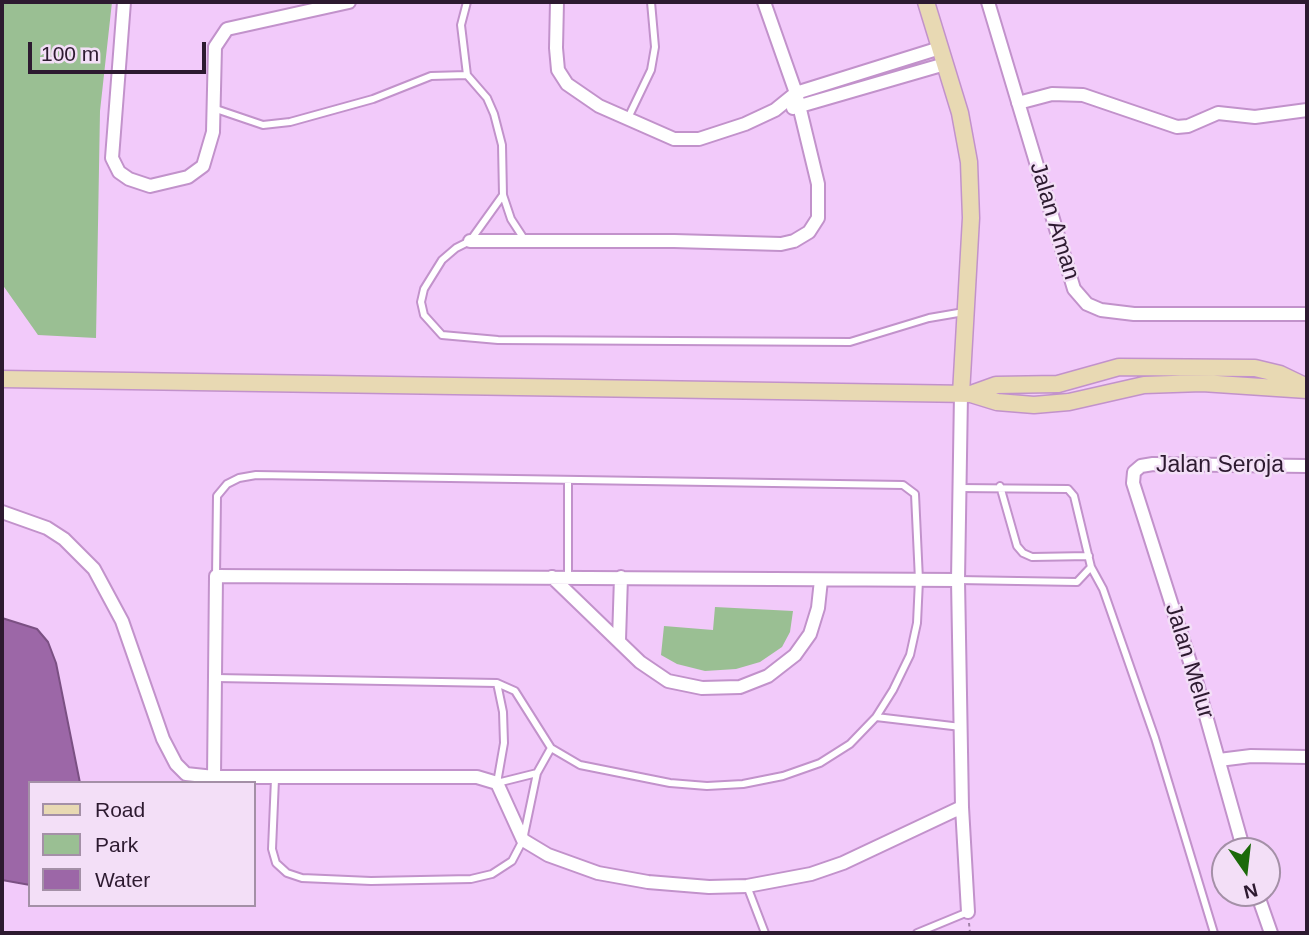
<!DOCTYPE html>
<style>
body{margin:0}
#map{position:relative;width:1309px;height:935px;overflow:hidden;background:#f2cafa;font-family:Helvetica,sans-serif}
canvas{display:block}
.frame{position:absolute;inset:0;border:4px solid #2d1a30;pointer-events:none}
.legend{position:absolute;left:28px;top:781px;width:228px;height:126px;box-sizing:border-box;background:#f3dff7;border:2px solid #a490a7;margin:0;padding:9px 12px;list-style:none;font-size:21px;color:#2d1a30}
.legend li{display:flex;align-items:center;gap:14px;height:35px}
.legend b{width:35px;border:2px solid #a490a7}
.north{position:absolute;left:1211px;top:837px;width:70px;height:70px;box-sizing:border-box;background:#f3dff7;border:2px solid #a490a7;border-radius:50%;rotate:166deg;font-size:19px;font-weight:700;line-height:28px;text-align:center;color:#2d1a30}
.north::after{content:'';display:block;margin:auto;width:24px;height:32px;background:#1c6a0a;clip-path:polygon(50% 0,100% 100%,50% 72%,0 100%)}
.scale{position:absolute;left:28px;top:42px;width:178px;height:32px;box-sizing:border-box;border:4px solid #2d1a30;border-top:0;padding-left:9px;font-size:21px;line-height:24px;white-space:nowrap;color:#2d1a30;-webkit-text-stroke:5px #f3dff7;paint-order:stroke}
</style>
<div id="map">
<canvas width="1309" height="935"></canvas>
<div class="frame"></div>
<ul class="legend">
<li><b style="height:9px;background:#e8d9b3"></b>Road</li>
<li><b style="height:19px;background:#9abf93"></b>Park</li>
<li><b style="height:19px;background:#9c67a7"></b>Water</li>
</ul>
<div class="north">N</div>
<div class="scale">100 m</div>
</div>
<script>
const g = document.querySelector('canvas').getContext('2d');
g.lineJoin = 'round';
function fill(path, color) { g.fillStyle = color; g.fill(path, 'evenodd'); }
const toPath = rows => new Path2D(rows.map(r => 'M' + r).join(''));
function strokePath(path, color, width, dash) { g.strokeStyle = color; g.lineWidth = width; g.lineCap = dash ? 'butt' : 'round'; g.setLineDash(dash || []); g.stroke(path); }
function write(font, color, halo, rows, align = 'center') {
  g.font = font + ' Helvetica,sans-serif'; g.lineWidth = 5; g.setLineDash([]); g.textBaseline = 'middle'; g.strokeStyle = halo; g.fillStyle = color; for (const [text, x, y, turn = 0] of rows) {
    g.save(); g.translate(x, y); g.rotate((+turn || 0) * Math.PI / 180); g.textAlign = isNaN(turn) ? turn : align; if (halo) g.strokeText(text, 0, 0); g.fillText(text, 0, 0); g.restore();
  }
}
fill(toPath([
 [2,2,112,2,100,111,96,338,38,335,2,284],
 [715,607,793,611,790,632,782,647,760,662,736,669,705,671,677,664,661,655,664,626,713,630]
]), '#9abf93');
const water = toPath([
 [2,618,37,629,48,642,56,663,80,783,30,783,30,885,2,880,2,618]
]);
fill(water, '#9c67a7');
strokePath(water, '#7b5083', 2);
const lane = toPath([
 [467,2,461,25,467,75,487,98,494,114,502,145,503,195,511,219,526,242],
 [213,108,263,125,290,122,373,99,431,76,467,75],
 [627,120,651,70,655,47,651,2],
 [503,195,470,241,456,248,442,260,424,289,421,302,424,315,442,335,498,340,850,342,929,318,964,312],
 [1000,486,1017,546,1023,553,1032,557,1089,556],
 [1091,567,1103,589,1155,738,1214,933],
 [568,577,568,480],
 [958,580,1077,582,1091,567,1074,496,1068,489,959,488],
 [216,678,497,683,515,691,551,748,580,765,670,783,707,786,743,784,783,776,820,763,850,744,876,717,893,690,910,655,917,623,919,580,915,494,903,485,256,475,239,478,227,484,217,496,216,576],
 [497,683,503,712,504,743,497,783,537,773],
 [876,717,961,727],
 [275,779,272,849,276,863,287,873,302,878,371,881,471,879,492,874,512,861,523,840,537,773,551,748],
 [747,886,765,933],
 [917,933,968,912]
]);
const street = toPath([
 [124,2,112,158,119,172,129,179,150,186,188,177,203,166,213,132,215,47,227,29,349,2],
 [557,2,556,48,558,70,567,84,599,106,674,139,699,139,745,124,775,110,796,93,940,48],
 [988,2,1074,289,1087,304,1101,310,1134,314,1307,314],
 [1018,103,1052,94,1083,95,1177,127,1188,126,1218,113,1255,117,1307,110],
 [793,108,945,64],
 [470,241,674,241,781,244,794,241,809,232,818,218,818,184,796,93,764,2],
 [961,394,958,580,962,807,968,912],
 [2,512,47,528,64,539,94,569,122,621,163,739,176,764,186,774,214,777],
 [552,577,640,662,668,681,702,688,740,687,768,676,795,655,810,634,818,608,821,580],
 [958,580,216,576,214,777,477,777,497,783,523,840,548,855,598,873,648,882,709,887,747,886,811,874,843,863,962,807],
 [619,640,621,577],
 [1219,760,1251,756,1307,757],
 [1244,851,1197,684,1133,483,1134,472,1141,466,1153,464,1307,466],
 [1257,893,1271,933]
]);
const secondary = toPath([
 [926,2,960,113,969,162,971,218,961,394],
 [2,379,971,394,997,402,1034,405,1069,402,1144,385,1202,383,1307,390],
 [971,394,996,385,1058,384,1119,367,1255,368,1280,374,1307,387]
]);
strokePath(lane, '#c292cb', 10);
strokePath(street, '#c292cb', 16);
strokePath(secondary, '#c292cb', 19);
strokePath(toPath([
 [969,923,970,933]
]), '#a080a6', 2, [3.5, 3.5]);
strokePath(lane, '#fff', 6);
strokePath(street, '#fff', 12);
strokePath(secondary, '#e8d9b3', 16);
write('23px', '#2d1a30', '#f3dff7', [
 ["Jalan Aman",1054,221,73],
 ["Jalan Seroja",1220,466],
 ["Jalan Melur",1189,661,73]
]);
</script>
